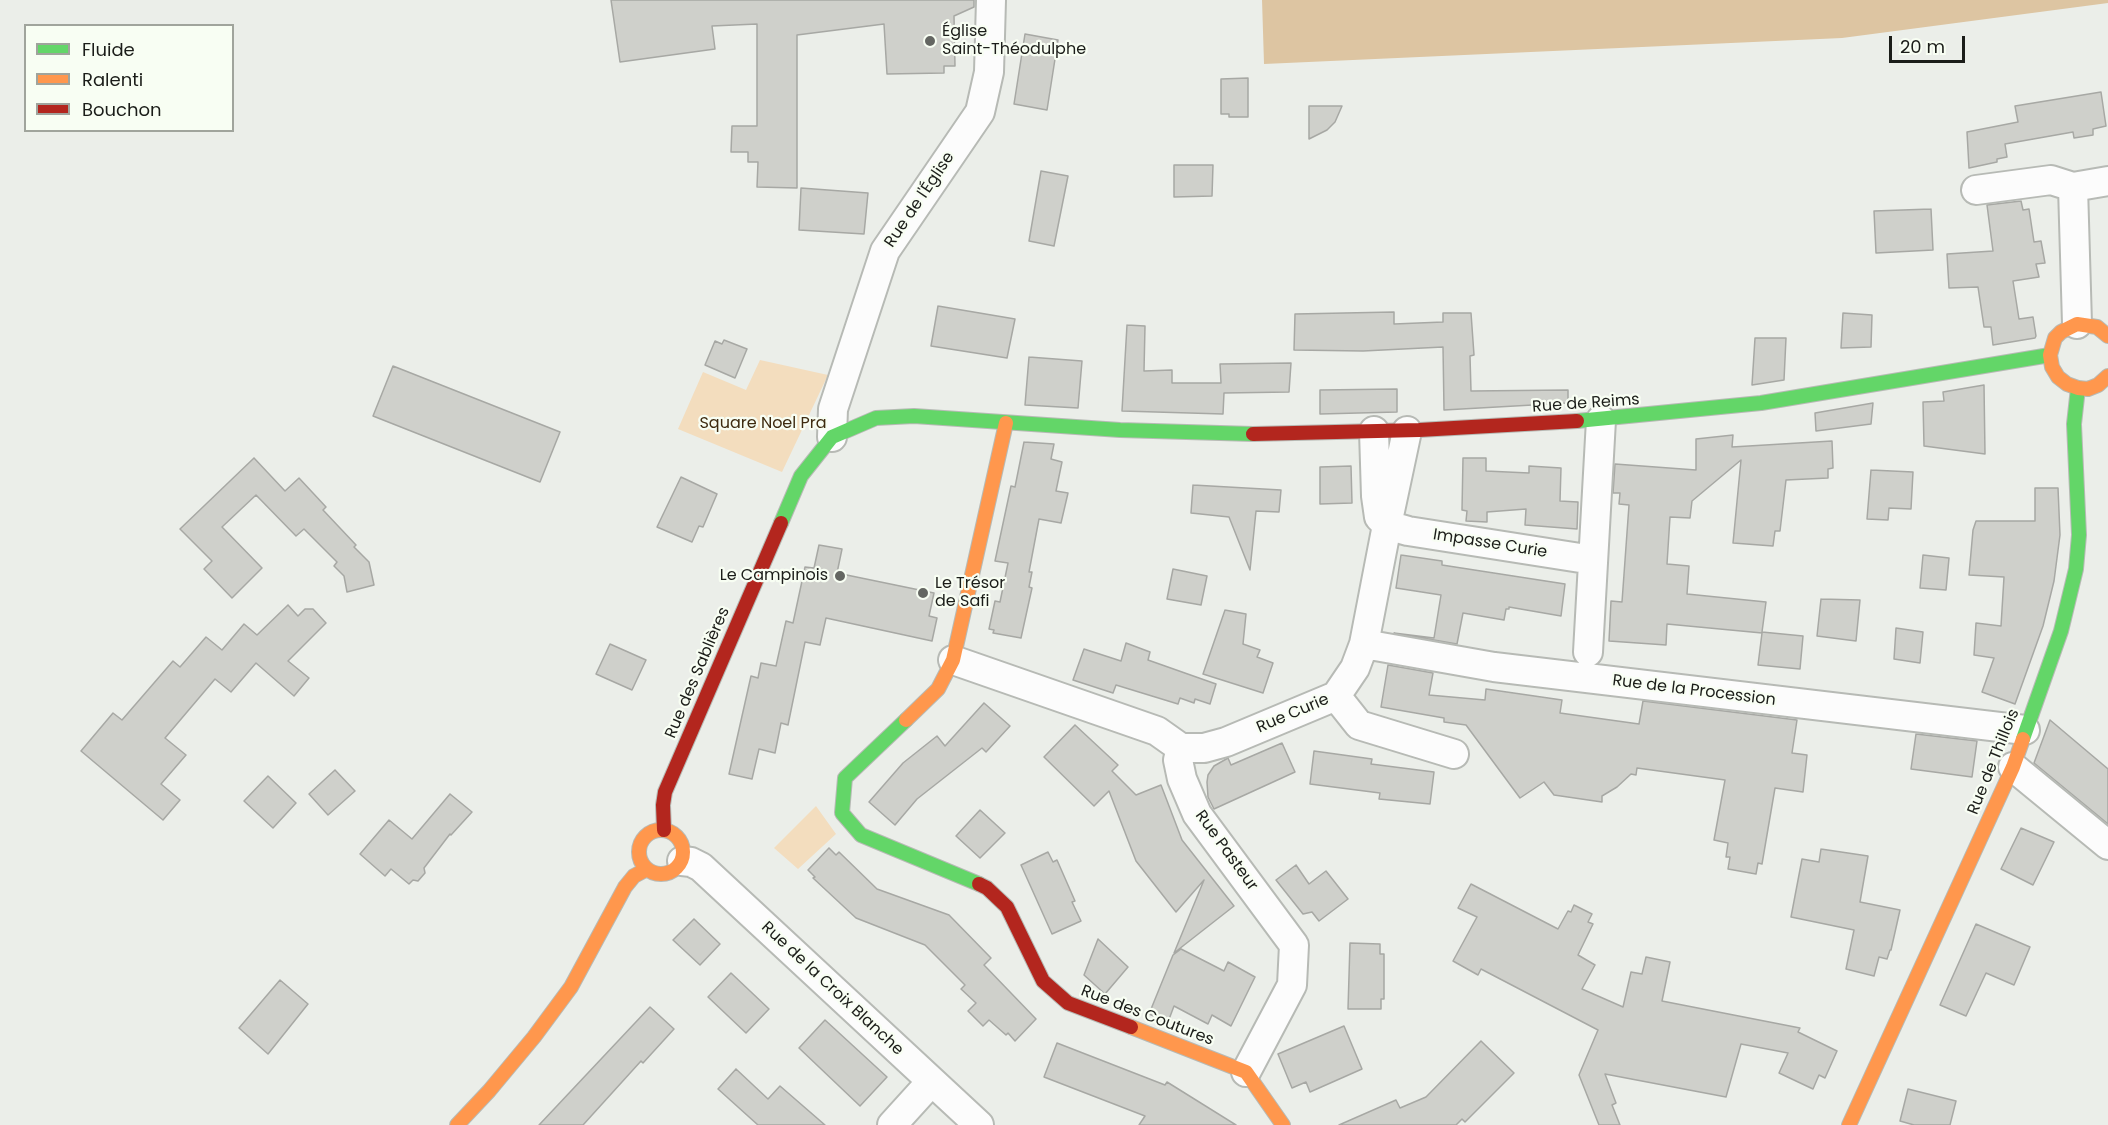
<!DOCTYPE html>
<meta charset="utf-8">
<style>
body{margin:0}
#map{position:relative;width:2108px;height:1125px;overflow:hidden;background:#ebeee9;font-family:Poppins,sans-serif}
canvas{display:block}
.legend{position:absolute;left:24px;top:24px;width:210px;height:108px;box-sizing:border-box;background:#f8fef3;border:2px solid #a0a49c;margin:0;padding:8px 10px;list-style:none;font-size:18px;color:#1b1d19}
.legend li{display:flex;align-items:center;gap:12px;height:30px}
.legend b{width:30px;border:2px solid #a0a49c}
.scale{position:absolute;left:1889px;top:36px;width:76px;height:27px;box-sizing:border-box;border:3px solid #1b1d19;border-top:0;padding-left:8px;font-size:18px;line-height:21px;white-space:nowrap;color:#1b1d19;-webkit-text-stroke:4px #f8fef3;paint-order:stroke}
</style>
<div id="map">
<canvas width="2108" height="1125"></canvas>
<ul class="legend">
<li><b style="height:8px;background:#63d668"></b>Fluide</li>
<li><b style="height:8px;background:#ff974d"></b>Ralenti</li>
<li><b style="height:8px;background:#b3261e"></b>Bouchon</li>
</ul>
<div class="scale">20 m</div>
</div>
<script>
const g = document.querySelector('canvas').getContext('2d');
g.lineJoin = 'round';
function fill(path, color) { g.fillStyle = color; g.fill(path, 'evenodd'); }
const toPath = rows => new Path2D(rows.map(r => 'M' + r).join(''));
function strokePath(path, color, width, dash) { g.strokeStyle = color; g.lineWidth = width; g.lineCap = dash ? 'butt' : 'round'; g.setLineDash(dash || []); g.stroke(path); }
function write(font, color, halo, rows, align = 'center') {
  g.font = font + ' Poppins,sans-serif'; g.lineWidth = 4.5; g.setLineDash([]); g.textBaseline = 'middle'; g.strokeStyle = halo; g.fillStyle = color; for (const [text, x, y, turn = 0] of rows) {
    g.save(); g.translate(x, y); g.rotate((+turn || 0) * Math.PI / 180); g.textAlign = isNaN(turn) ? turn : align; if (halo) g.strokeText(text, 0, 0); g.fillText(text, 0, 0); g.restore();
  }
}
fill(toPath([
 [760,360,828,375,782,472,678,429,703,372,746,390],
 [816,806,836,834,798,869,774,848]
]), '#f3ddbe');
fill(toPath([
 [1262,0,2108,0,2108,3,1842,38,1264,64]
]), '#ddc5a2');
const building = toPath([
 [611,0,974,0,974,7,954,16,955,66,944,66,944,73,887,74,884,24,797,35,797,188,757,187,758,162,748,162,748,152,731,152,732,126,757,126,757,24,712,26,715,49,620,62,611,0],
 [1025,34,1058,40,1047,110,1014,104,1025,34],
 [1248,78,1248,117,1229,117,1229,114,1221,114,1221,79,1248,78],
 [2101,92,2106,126,2093,129,2093,135,2074,138,2073,132,2005,144,2007,157,1997,159,1997,162,1969,168,1967,132,2018,122,2015,106,2101,92],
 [1309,106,1342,106,1335,122,1327,130,1309,139,1309,106],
 [1174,165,1213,165,1212,196,1174,197,1174,165],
 [1041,171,1068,176,1054,246,1029,241,1041,171],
 [801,188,868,193,864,234,799,230,801,188],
 [2021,201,2023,210,2029,209,2034,242,2041,241,2045,263,2036,264,2039,277,2013,281,2019,319,2033,317,2036,336,2035,338,1993,345,1991,327,1984,327,1978,287,1949,288,1947,254,1993,251,1987,205,2021,201],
 [1931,209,1933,250,1876,253,1874,211,1931,209],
 [938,306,1015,319,1007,358,931,346,938,306],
 [1394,312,1394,324,1443,322,1443,313,1471,313,1474,355,1470,356,1471,391,1568,390,1568,403,1444,410,1443,347,1363,351,1294,350,1295,314,1394,312],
 [1843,313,1872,315,1871,347,1841,348,1843,313],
 [1127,325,1145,326,1144,371,1172,370,1172,383,1221,383,1220,364,1291,363,1289,392,1224,393,1223,414,1122,411,1127,325],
 [1755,338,1786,338,1784,380,1752,385,1755,338],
 [724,340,747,349,735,378,705,365,715,341,722,344,724,340],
 [1029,357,1082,361,1078,408,1025,405,1029,357],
 [393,366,560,432,540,482,373,416,393,366],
 [1984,385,1985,454,1924,446,1923,402,1944,401,1943,392,1984,385],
 [1397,389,1397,412,1320,414,1320,390,1397,389],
 [1873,403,1871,424,1816,431,1815,413,1873,403],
 [1733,435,1732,447,1832,441,1833,468,1828,469,1828,478,1786,480,1780,531,1775,531,1773,546,1733,543,1741,460,1692,501,1690,518,1670,517,1667,564,1689,566,1687,594,1766,602,1762,632,1803,636,1800,669,1758,665,1762,633,1667,624,1666,645,1609,641,1611,601,1622,602,1629,505,1619,504,1620,493,1613,493,1615,464,1696,470,1696,439,1733,435],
 [1024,442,1054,444,1051,459,1062,462,1056,491,1068,493,1061,523,1039,519,1029,572,1032,572,1029,587,1032,588,1021,638,993,633,994,630,989,629,995,601,1000,602,1008,563,995,561,1011,486,1015,487,1024,442],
 [254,458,285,491,299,478,326,507,323,510,356,545,354,547,369,562,374,585,347,592,344,576,334,566,337,562,304,529,296,536,256,495,222,527,262,568,232,598,204,569,212,561,180,529,254,458],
 [1463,458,1486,458,1486,471,1529,473,1529,466,1561,468,1560,501,1578,502,1577,529,1525,525,1526,509,1487,512,1487,522,1466,521,1467,511,1462,510,1463,458],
 [1351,466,1352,503,1320,504,1320,467,1351,466],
 [1871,470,1913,472,1911,509,1889,508,1888,520,1867,519,1871,470],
 [681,477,717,494,703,527,699,526,692,542,657,527,681,477],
 [1193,485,1281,490,1279,512,1256,511,1250,570,1229,517,1191,513,1193,485],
 [2035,488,2058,488,2060,535,2054,581,2043,626,2015,704,1982,692,1994,658,1974,655,1976,623,2001,626,2004,577,1969,575,1973,530,1976,521,2035,521,2035,488],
 [819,545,842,549,837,573,934,593,929,616,937,618,932,641,826,618,820,645,805,642,788,725,781,723,775,753,759,749,752,779,729,774,751,676,758,678,761,663,776,666,786,621,793,623,805,567,814,568,819,545],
 [1401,555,1442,561,1442,565,1565,584,1561,616,1509,607,1509,609,1506,609,1504,620,1463,613,1457,644,1394,633,1434,638,1441,595,1396,588,1401,555],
 [1923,555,1949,558,1946,590,1920,588,1923,555],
 [1173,569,1207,576,1201,605,1167,599,1173,569],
 [1821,599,1860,600,1856,641,1817,636,1821,599],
 [288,605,298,616,305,609,313,609,326,623,288,661,309,678,294,696,256,663,231,692,215,679,165,738,186,755,161,784,180,800,163,820,81,751,113,713,122,720,173,661,180,667,206,637,222,650,244,624,257,635,288,605],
 [1225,610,1246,614,1243,644,1260,650,1257,657,1273,663,1263,693,1203,674,1225,610],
 [1896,628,1923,632,1920,663,1894,659,1896,628],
 [1126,643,1150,652,1148,660,1216,684,1210,704,1195,699,1194,703,1180,698,1178,704,1116,685,1113,693,1073,680,1084,649,1121,661,1126,643],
 [610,644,646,660,632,690,596,674,610,644],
 [1388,665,1433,673,1429,695,1485,700,1486,689,1562,700,1560,713,1639,724,1643,701,1797,720,1792,753,1807,755,1803,792,1775,788,1762,864,1758,863,1756,874,1728,869,1730,857,1726,857,1728,843,1714,840,1725,780,1637,768,1636,775,1631,774,1617,787,1602,796,1602,802,1554,795,1544,782,1520,798,1466,725,1444,722,1444,718,1381,707,1388,665],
 [984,703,1010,726,986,752,982,748,917,799,895,825,869,802,903,763,937,736,945,746,984,703],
 [2050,720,2108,769,2108,824,2034,763,2050,720],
 [1075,725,1118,765,1112,771,1136,795,1161,785,1182,840,1234,906,1174,953,1204,880,1176,912,1136,861,1109,791,1094,806,1044,757,1075,725],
 [1916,734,1977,741,1972,777,1911,769,1916,734],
 [1282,743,1295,772,1214,809,1208,797,1207,782,1208,775,1214,766,1228,758,1231,765,1282,743],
 [1314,751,1372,759,1371,764,1434,772,1430,804,1379,799,1380,793,1310,784,1314,751],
 [335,770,355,791,328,815,309,794,335,770],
 [268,776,296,803,273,828,244,801,268,776],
 [450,794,472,812,451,835,450,834,424,868,425,873,418,881,413,880,409,884,391,869,385,876,360,854,389,820,412,839,450,794],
 [980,810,1005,833,980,858,956,836,980,810],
 [2021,828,2054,842,2033,885,2001,869,2021,828],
 [829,848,836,855,839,852,877,889,949,915,991,958,984,965,1036,1019,1015,1041,1008,1033,1006,1035,989,1020,983,1026,968,1011,976,1003,961,989,965,985,925,945,856,918,813,878,815,877,808,870,829,848],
 [1821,849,1868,856,1860,902,1900,910,1891,950,1890,950,1887,959,1879,957,1874,976,1846,969,1854,930,1791,917,1802,859,1819,862,1821,849],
 [1048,852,1053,862,1057,860,1075,901,1072,902,1081,921,1052,934,1021,865,1048,852],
 [1296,865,1309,884,1326,871,1348,899,1319,921,1312,912,1303,914,1276,880,1296,865],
 [1471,884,1558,929,1568,911,1571,912,1574,905,1592,914,1588,922,1593,924,1578,955,1595,965,1582,989,1623,1007,1631,972,1642,974,1646,957,1670,962,1662,1001,1800,1028,1798,1032,1837,1051,1825,1078,1819,1075,1813,1089,1779,1073,1788,1053,1741,1044,1726,1097,1605,1074,1616,1103,1612,1105,1620,1125,1599,1125,1579,1075,1598,1030,1481,969,1478,975,1453,961,1477,917,1458,908,1471,884],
 [694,919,720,944,700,965,673,940,694,919],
 [1976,924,2030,947,2014,985,1986,973,1966,1016,1940,1005,1976,924],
 [1098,939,1128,967,1105,994,1084,975,1098,939],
 [1350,943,1380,944,1380,954,1384,954,1384,999,1381,999,1381,1009,1348,1009,1350,943],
 [1181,949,1224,971,1228,962,1255,977,1231,1026,1212,1015,1208,1024,1174,1006,1168,1022,1149,1014,1173,955,1181,949],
 [731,973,769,1009,746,1033,708,997,731,973],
 [280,980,308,1004,268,1054,239,1028,280,980],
 [650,1007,674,1029,643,1063,641,1061,583,1125,539,1125,650,1007],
 [825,1020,887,1077,860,1106,799,1048,825,1020],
 [1344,1026,1362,1069,1310,1092,1306,1082,1292,1088,1278,1054,1344,1026],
 [1481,1041,1514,1073,1465,1122,1462,1119,1456,1125,1339,1125,1396,1100,1400,1108,1426,1097,1481,1041],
 [1057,1043,1165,1085,1167,1082,1236,1125,1139,1125,1145,1116,1044,1077,1057,1043],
 [736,1069,768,1099,780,1086,825,1125,758,1125,718,1089,736,1069],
 [1908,1089,1956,1101,1950,1125,1914,1125,1900,1121,1908,1089]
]);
fill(building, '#cfd0cb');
strokePath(building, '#a7a8a4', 1.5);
const street = toPath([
 [1976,190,2051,180,2073,187],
 [2077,324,2073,187,2108,181],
 [1374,431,1376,496,1379,517,1387,525,1408,531,1593,560],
 [832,437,833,409,885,251,980,112,989,72,991,0],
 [1364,644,1494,667,2025,730],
 [1588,652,1601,420],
 [953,660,1157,731,1181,748],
 [1336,696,1359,725,1454,754],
 [1181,748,1204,748,1226,742,1336,696,1355,668,1364,644,1387,525,1407,431],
 [1181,748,1178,760,1182,779,1197,814,1294,945,1292,985,1246,1072],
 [2013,767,2108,845],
 [682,861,691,862,701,867,979,1125],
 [892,1125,931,1082]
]);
const fast = toPath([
 [1577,421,1761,403,2050,355],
 [781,523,801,476,832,437,876,418,914,416,1120,430,1253,434],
 [906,720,845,778,842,813,861,835,979,884],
 [2023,739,2061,631,2076,569,2079,535,2074,424,2078,388]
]);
const slow = toPath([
 [2108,336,2097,327,2077,324,2061,332,2055,338,2050,355,2052,367,2058,377,2067,384,2078,388,2088,389,2098,385,2108,376],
 [906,720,938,689,953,660,1006,423],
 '639 852a22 22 0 1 1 44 0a22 22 0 1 1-44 0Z',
 [1131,1027,1246,1072,1283,1125],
 [457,1125,489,1091,534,1037,571,987,625,887,634,876,647,869],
 [1849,1125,2013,767,2023,739]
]);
const jam = toPath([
 [1253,434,1419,430,1577,421],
 [664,830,663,805,665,792,781,523],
 [979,884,987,888,1007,907,1043,981,1068,1003,1131,1027]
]);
strokePath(street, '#b7bab5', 32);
strokePath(fast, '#b7bab5', 16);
strokePath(slow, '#b7bab5', 16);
strokePath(jam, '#b7bab5', 16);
strokePath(street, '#fcfcfc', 28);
strokePath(fast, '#63d668', 14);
strokePath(slow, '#ff974d', 14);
strokePath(jam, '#b3261e', 14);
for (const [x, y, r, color] of [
 [930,41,6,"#646662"],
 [840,576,6,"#646662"],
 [923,593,6,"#646662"]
]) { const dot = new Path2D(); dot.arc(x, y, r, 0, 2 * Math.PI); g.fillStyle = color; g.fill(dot); strokePath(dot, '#f8fef3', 2); }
write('16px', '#1b1d19', '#f8fef3', [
 ["Église",942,32],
 ["Saint-Théodulphe",942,50],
 ["Le Campinois",828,576,"right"],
 ["Le Trésor",935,584],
 ["de Safi",935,602]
], 'left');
write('16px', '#1b1d19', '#f8fef3', [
 ["Rue de l'Église",920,200,-56],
 ["Rue de Reims",1586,404,-4],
 ["Impasse Curie",1490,544,9],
 ["Rue des Sablières",698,673,-67],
 ["Rue de la Procession",1694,691,7],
 ["Rue Curie",1293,714,-23],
 ["Rue de Thillois",1994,762,-68],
 ["Rue Pasteur",1226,851,54],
 ["Rue de la Croix Blanche",832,989,43],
 ["Rue des Coutures",1147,1016,21]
]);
write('16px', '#3e2b10', '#f8fef3', [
 ["Square Noel Pra",763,424]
]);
</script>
